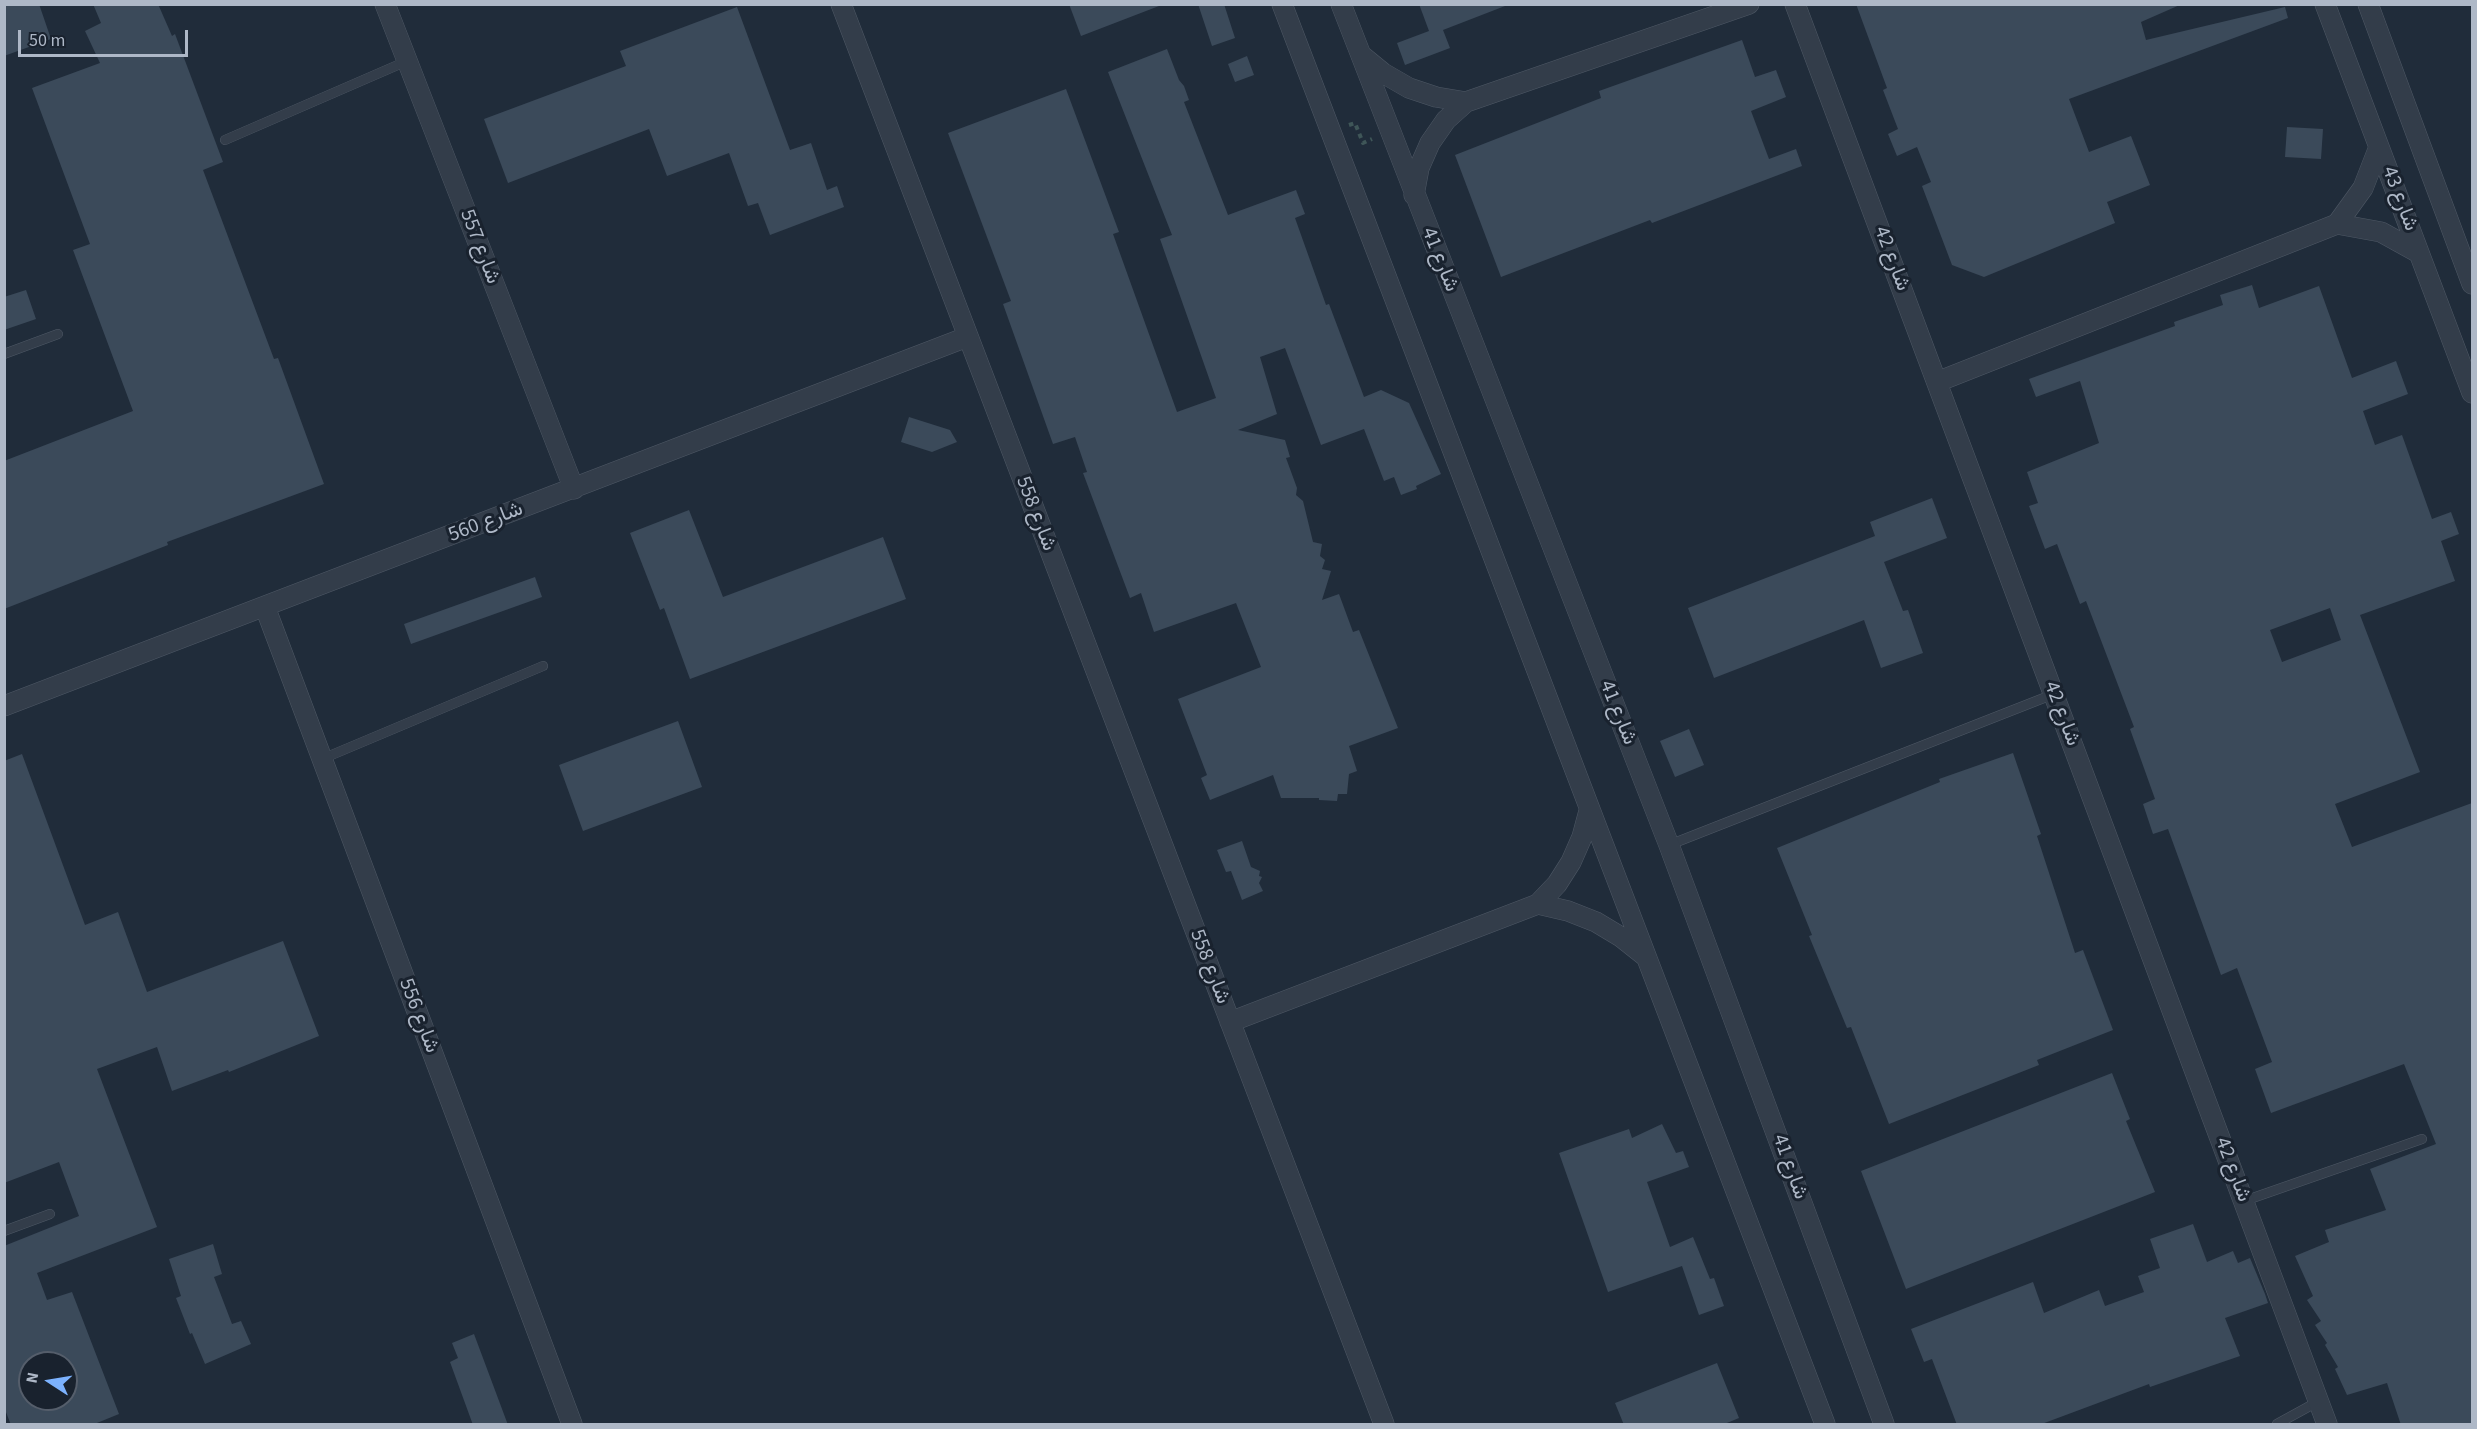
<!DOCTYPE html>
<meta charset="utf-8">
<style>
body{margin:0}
#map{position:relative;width:2477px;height:1429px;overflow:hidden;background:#202c3a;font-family:"Source Sans 3",sans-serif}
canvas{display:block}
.frame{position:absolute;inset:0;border:6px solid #aeb8c7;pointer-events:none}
.north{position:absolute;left:18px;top:1351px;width:60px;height:60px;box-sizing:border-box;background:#19222e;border:2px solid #555e6b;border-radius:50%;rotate:282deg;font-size:16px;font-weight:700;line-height:24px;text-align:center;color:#aeb8c7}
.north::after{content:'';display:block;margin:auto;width:21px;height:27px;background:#7cb2fe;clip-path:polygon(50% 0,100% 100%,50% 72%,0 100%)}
.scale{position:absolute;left:18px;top:30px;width:170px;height:27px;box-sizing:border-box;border:3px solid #aeb8c7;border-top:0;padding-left:8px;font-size:18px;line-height:21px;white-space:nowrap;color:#aeb8c7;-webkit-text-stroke:4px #19222e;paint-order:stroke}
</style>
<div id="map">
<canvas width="2477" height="1429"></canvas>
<div class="frame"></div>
<div class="north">N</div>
<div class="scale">50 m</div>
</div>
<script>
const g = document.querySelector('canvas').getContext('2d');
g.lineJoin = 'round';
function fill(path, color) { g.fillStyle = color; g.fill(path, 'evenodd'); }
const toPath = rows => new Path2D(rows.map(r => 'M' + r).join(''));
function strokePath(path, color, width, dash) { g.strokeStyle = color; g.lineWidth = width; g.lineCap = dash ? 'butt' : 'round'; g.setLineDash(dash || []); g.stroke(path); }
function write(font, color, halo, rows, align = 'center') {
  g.font = font + ' "Source Sans 3",Vazirmatn,sans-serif'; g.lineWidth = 6; g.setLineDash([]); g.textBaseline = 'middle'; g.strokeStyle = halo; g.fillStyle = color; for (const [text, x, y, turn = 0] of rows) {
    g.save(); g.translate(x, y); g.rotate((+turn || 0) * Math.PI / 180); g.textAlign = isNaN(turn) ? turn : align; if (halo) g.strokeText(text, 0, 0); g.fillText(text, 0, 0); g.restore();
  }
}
fill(toPath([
 [4,4,39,4,51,39,4,56],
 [93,4,158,4,172,36,175,34,223,162,203,170,274,359,278,358,324,484,167,542,168,545,4,609,4,461,133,411,73,250,90,244,32,88,100,63,85,31,101,23],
 [1069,4,1159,4,1159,6,1081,36],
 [1198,4,1224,4,1235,38,1212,46],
 [1419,4,1505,4,1505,6,1443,30,1450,48,1405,65,1397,43,1429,31],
 [1856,4,2182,4,2141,22,2146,40,2285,7,2288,18,2069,99,2089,152,2131,136,2150,185,2107,202,2115,223,1984,277,1952,265,1922,186,1931,182,1917,147,1897,156,1888,134,1898,129,1883,90,1887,88],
 [737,7,790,150,811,143,827,190,837,186,844,207,770,235,758,203,748,206,729,153,667,176,649,129,508,183,484,119,626,66,620,51],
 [1742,40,1755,77,1776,70,1786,97,1751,111,1769,159,1796,149,1802,166,1652,223,1650,220,1501,277,1455,155,1601,98,1599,91],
 [1167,49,1179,80,1184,86,1189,100,1184,102,1228,215,1296,190,1305,214,1295,218,1326,305,1329,304,1364,397,1381,390,1409,403,1441,474,1416,486,1417,489,1401,495,1394,477,1384,481,1364,429,1321,445,1285,348,1260,357,1277,414,1238,430,1285,440,1290,457,1286,458,1297,488,1296,495,1303,501,1313,542,1322,544,1320,556,1325,560,1322,569,1331,571,1322,600,1339,594,1353,632,1359,630,1398,728,1349,746,1357,771,1349,774,1347,794,1338,794,1337,801,1319,800,1319,798,1281,798,1273,775,1210,800,1201,778,1207,775,1178,699,1261,667,1236,603,1154,632,1141,593,1130,598,1083,473,1087,472,1075,437,1053,444,1003,304,1011,301,948,133,1066,89,1119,232,1113,234,1177,412,1216,398,1160,239,1172,235,1108,72],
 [1247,56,1254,75,1235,82,1228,64],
 [2287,127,2323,129,2321,159,2285,157],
 [2252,285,2259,308,2319,286,2352,378,2396,361,2408,394,2363,411,2375,445,2402,435,2432,519,2451,512,2459,534,2441,541,2455,581,2360,615,2420,772,2335,804,2352,847,2472,803,2472,1425,2401,1425,2387,1383,2347,1395,2335,1369,2338,1367,2325,1345,2327,1343,2315,1325,2321,1321,2307,1300,2313,1296,2295,1256,2329,1242,2325,1230,2386,1210,2370,1169,2436,1144,2404,1064,2271,1113,2255,1069,2272,1062,2237,968,2221,975,2168,829,2153,834,2143,804,2155,799,2130,729,2134,727,2086,601,2080,604,2057,544,2045,549,2029,506,2038,503,2027,472,2099,443,2080,381,2036,397,2029,379,2175,326,2174,322,2223,305,2220,295],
 [2330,608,2341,640,2282,662,2270,630],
 [26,290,36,319,4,330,4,297],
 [909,417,950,430,957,442,932,452,901,442],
 [1932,498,1947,538,1884,562,1903,611,1908,610,1923,653,1881,668,1864,620,1714,678,1688,608,1875,536,1870,522],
 [689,510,723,597,883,537,906,599,690,679,664,608,660,610,630,533],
 [535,577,542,597,411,644,404,624],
 [678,721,702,787,583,831,559,765],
 [1689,729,1704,765,1675,777,1660,741],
 [2013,753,2041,834,2037,836,2075,953,2083,950,2113,1030,2037,1060,2039,1065,1889,1124,1851,1027,1847,1028,1809,936,1812,935,1777,848,1940,782,1939,779],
 [22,754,85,925,118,912,147,992,283,941,319,1036,229,1072,228,1070,172,1091,157,1047,97,1069,157,1227,37,1273,47,1300,72,1292,119,1414,92,1425,11,1425,4,1407,4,1246,79,1216,59,1162,4,1183,4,761],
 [30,1363,66,1363,66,1399,30,1399],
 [1242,841,1251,867,1260,871,1259,876,1262,877,1259,883,1263,891,1242,900,1231,871,1226,872,1217,850],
 [2112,1073,2130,1119,2126,1121,2155,1192,1906,1289,1861,1171],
 [1662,1124,1676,1153,1683,1151,1689,1167,1647,1182,1670,1247,1693,1237,1710,1279,1714,1278,1724,1306,1699,1315,1682,1266,1608,1292,1559,1153,1629,1129,1632,1138],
 [2193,1224,2207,1262,2233,1251,2238,1263,2250,1258,2265,1294,2268,1303,2225,1318,2240,1356,2150,1387,2149,1384,2039,1425,1957,1425,1932,1359,1924,1362,1911,1329,2033,1282,2044,1313,2099,1290,2105,1306,2144,1292,2138,1276,2160,1268,2150,1239],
 [213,1244,222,1274,214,1277,232,1324,241,1321,251,1344,205,1364,192,1333,190,1334,176,1298,181,1296,169,1259],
 [474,1334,508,1425,473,1425,450,1362,458,1358,452,1343],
 [1717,1363,1739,1418,1722,1425,1624,1425,1615,1403]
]), '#3b4a5a');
const lane = toPath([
 [225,140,407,61],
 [4,354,58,334],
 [322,759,543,666],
 [1669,845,2054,694],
 [2244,1201,2422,1139],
 [4,1231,50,1214],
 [2277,1424,2319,1401]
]);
const street = toPath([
 [385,4,574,489],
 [841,4,1384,1424],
 [1282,4,1825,1424],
 [1341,4,1669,845,1884,1424],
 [1795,4,2327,1424],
 [2325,4,2472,393],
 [2368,4,2472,284],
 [1361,55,1383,73,1409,88,1436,97,1466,102],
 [1414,195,1419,168,1430,143,1446,120,1466,102,1749,4],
 [2337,224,2363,188,2379,147],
 [1937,382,2337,224,2381,232,2419,253],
 [265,607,572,1424],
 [4,706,967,337],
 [1538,904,1568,911,1596,922,1621,937,1645,956],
 [1230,1022,1538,904,1557,884,1571,862,1582,837,1589,811]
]);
strokePath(lane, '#4e5865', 10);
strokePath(street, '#4e5865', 21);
strokePath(toPath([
 [1349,125,1355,123,1363,143,1372,139]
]), '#3f5658', 4, [4.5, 4.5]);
strokePath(lane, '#333d4a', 9);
strokePath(street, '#333d4a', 20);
write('21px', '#aeb8c7', '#19222e', [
 ["شارع 43",2399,199,69],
 ["شارع 557",479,247,69],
 ["شارع 42",1891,259,69],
 ["شارع 41",1439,260,68],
 ["شارع 558",1035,514,69],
 ["شارع 560",486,523,-21],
 ["شارع 41",1617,713,68],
 ["شارع 42",2061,714,69],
 ["شارع 558",1209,967,69],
 ["شارع 556",418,1016,69],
 ["شارع 41",1789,1167,70],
 ["شارع 42",2232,1170,69]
]);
</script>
